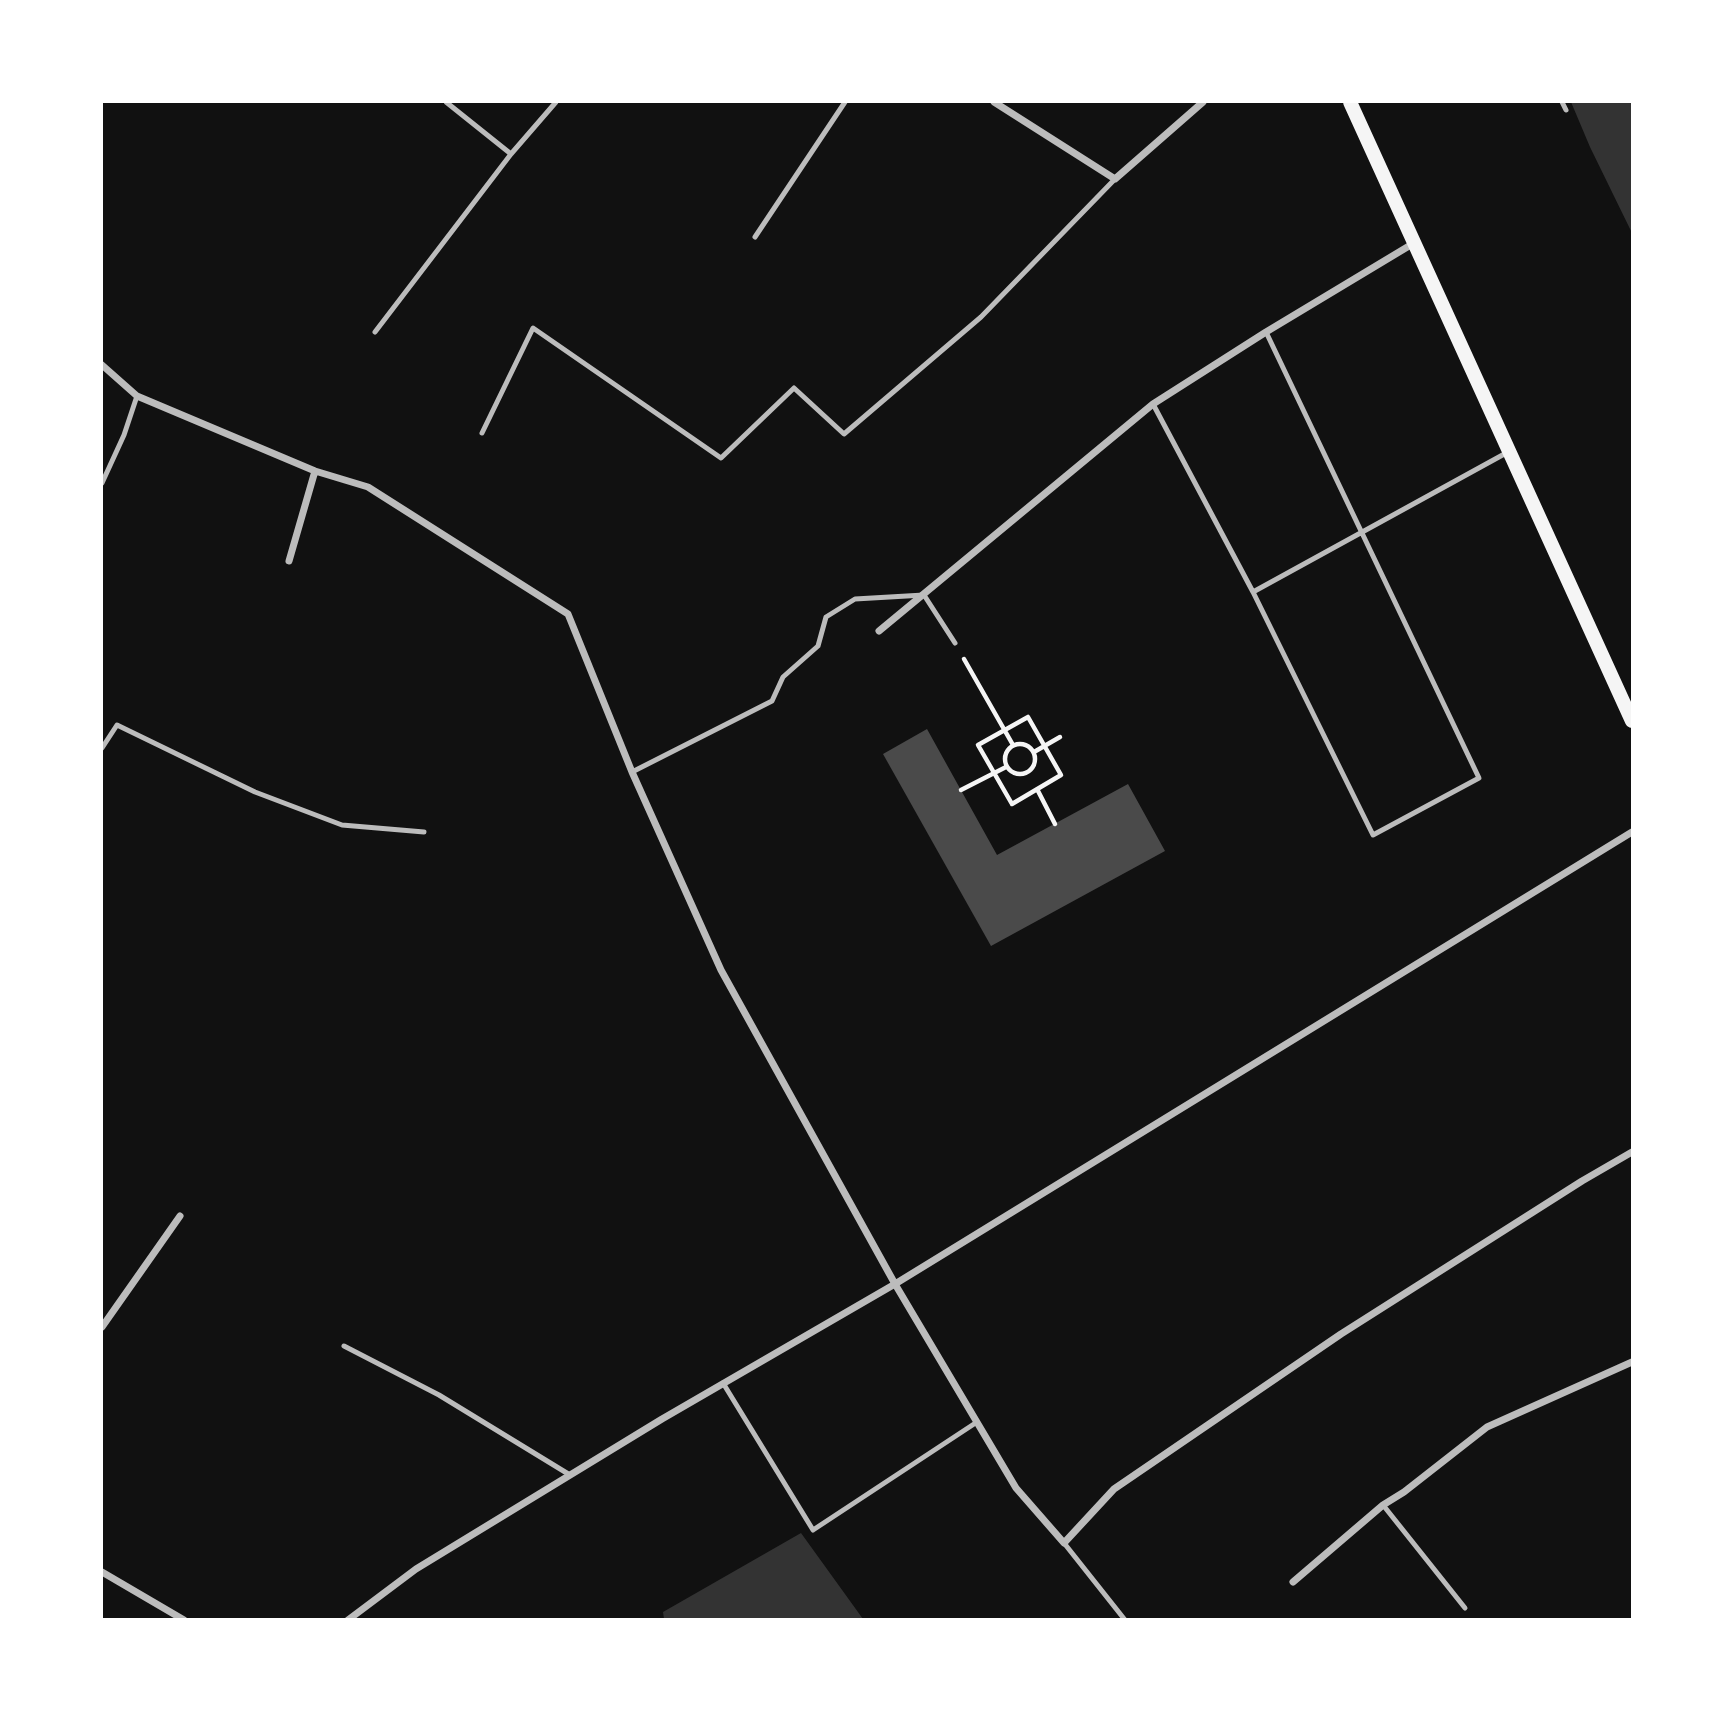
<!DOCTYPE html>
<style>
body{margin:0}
#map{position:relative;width:1734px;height:1721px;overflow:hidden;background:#111;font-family:Signika,sans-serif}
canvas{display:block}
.frame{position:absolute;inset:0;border:103px solid #fff;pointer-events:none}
</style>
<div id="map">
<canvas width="1734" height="1721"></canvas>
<div class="frame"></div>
</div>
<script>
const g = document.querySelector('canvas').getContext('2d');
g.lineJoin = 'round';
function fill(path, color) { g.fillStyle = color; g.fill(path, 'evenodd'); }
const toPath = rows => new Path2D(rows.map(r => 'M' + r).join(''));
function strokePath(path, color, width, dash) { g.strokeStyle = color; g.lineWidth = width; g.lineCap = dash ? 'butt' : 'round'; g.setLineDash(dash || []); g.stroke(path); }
fill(toPath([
 [1571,102,1632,102,1632,233,1590,147],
 [801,1533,863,1619,664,1619,663,1612]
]), '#333');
fill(toPath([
 [927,729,997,855,1128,784,1165,851,991,946,883,754]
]), '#4a4a4a');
strokePath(toPath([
 [964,659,1013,745],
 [1028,717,1061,775,1012,804,978,745,1028,717],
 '1005 759a15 15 0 1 1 30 0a15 15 0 1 1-30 0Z',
 [1034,752,1060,737],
 [1037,789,1055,824],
 [961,790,1006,767]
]), '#f5f5f5', 4.5);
strokePath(toPath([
 [446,102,511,154],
 [1562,102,1566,110],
 [755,237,845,102],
 [375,332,511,154,556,102],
 [1153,404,1253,592,1373,835,1479,778,1266,332],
 [482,433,533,328,721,458,794,388,844,434,981,317,1115,179],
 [102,483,124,435,137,396],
 [1253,592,1508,452],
 [102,748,117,725,255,792,342,825,424,832],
 [632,772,772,701,783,677,818,646,826,617,855,599,924,595,955,643],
 [344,1346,439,1395,570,1475],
 [723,1383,813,1530,977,1422],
 [1383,1505,1465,1608],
 [1064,1543,1125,1620]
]), '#bcbcbc', 5);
strokePath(toPath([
 [994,102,1115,179,1203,102],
 [102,365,137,396,315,471,368,487,568,614,632,772,721,970,895,1284,1016,1488,1064,1543,1114,1489,1341,1334,1582,1181,1632,1152],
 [289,561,315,471],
 [879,631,1153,404,1266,332,1414,243],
 [102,1327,180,1216],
 [102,1572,184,1620],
 [1293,1582,1383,1505,1404,1492,1487,1427,1632,1362],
 [348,1620,416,1569,662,1419,895,1284,1632,832]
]), '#bcbcbc', 7);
strokePath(toPath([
 [1350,102,1632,721]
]), '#f5f5f5', 14);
</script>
